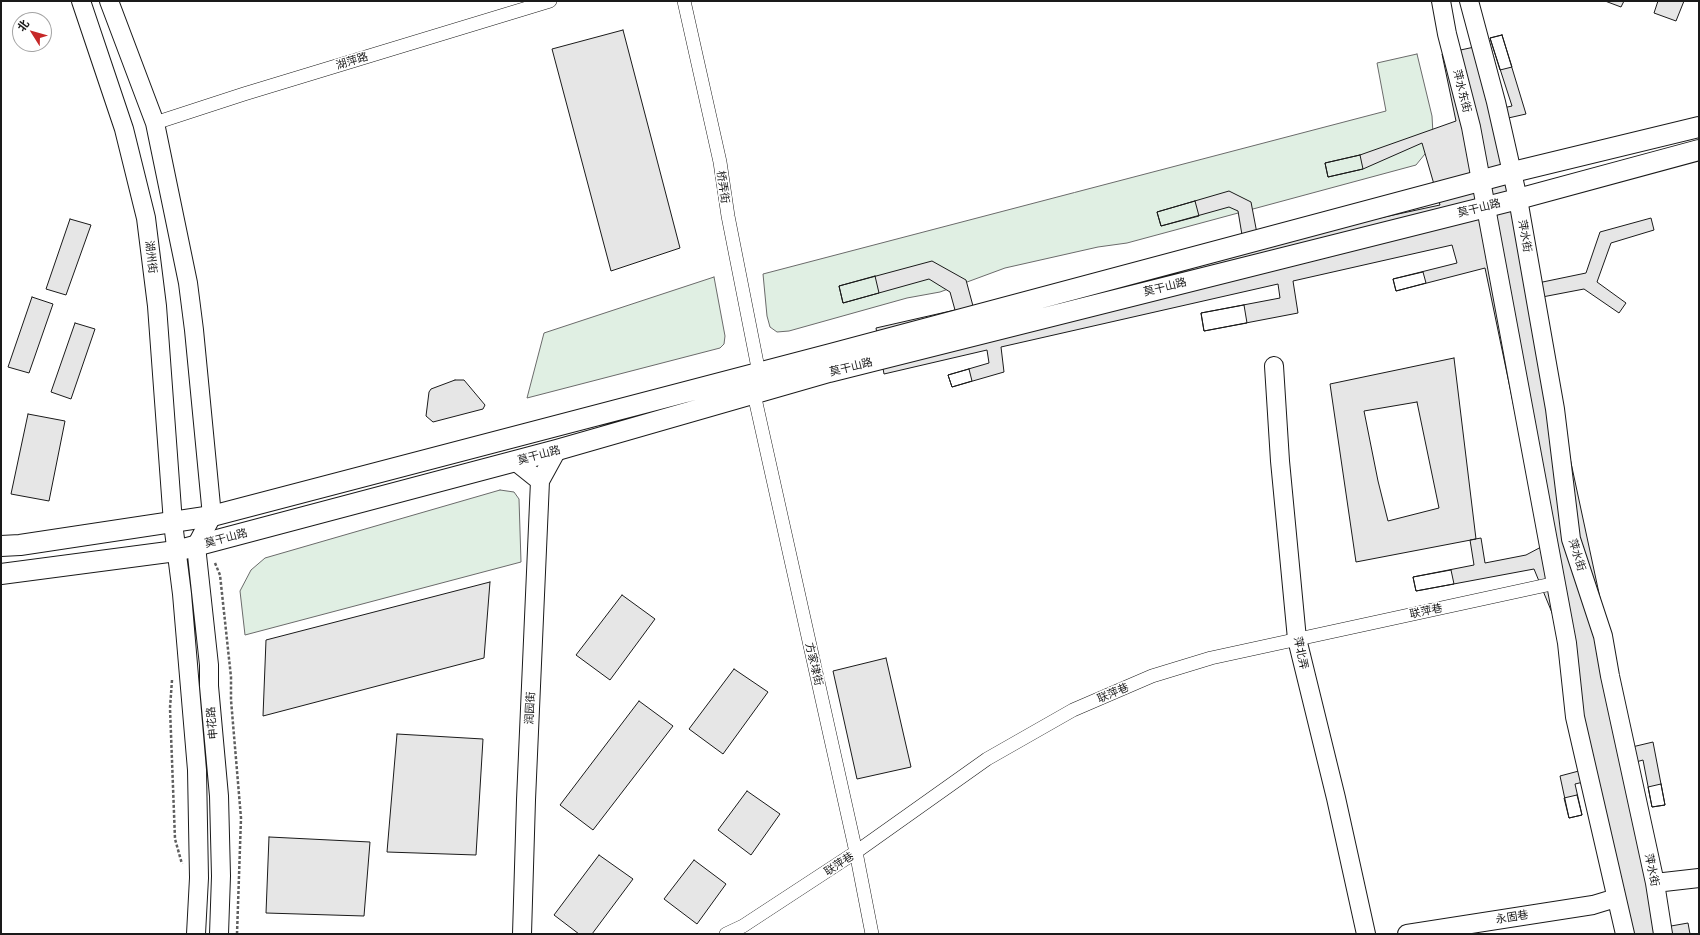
<!DOCTYPE html>
<meta charset="utf-8">
<style>
body{margin:0}
#map{position:relative;width:1700px;height:935px;overflow:hidden;background:#fff;font-family:Ubuntu,"Noto Sans SC",sans-serif}
canvas{display:block}
.frame{position:absolute;inset:0;border:2px solid #1a1a1a;pointer-events:none}
.north{position:absolute;left:12px;top:12px;width:40px;height:40px;box-sizing:border-box;background:#fff;border:1px solid #a3a3a3;border-radius:50%;rotate:307deg;font-size:11px;font-weight:700;line-height:16px;text-align:center;color:#1a1a1a}
.north::after{content:'';display:block;margin:auto;width:14px;height:18px;background:#c62828;clip-path:polygon(50% 0,100% 100%,50% 72%,0 100%)}
</style>
<div id="map">
<canvas width="1700" height="935"></canvas>
<div class="frame"></div>
<div class="north">北</div>
</div>
<script>
const g = document.querySelector('canvas').getContext('2d');
g.lineJoin = 'round';
function fill(path, color) { g.fillStyle = color; g.fill(path, 'evenodd'); }
const toPath = rows => new Path2D(rows.map(r => 'M' + r).join(''));
function strokePath(path, color, width, dash) { g.strokeStyle = color; g.lineWidth = width; g.lineCap = dash ? 'butt' : 'round'; g.setLineDash(dash || []); g.stroke(path); }
function write(font, color, halo, rows, align = 'center') {
  g.font = font + ' Ubuntu,"Noto Sans SC",sans-serif'; g.lineWidth = 3; g.setLineDash([]); g.textBaseline = 'middle'; g.strokeStyle = halo; g.fillStyle = color; for (const [text, x, y, turn = 0] of rows) {
    g.save(); g.translate(x, y); g.rotate((+turn || 0) * Math.PI / 180); g.textAlign = isNaN(turn) ? turn : align; if (halo) g.strokeText(text, 0, 0); g.fillText(text, 0, 0); g.restore();
  }
}
const green = toPath([
 [1417,54,1432,116,1433,134,1429,149,1416,165,1127,243,1098,247,1005,268,940,292,907,298,789,331,777,332,770,327,767,316,763,274,1386,111,1377,63,1417,54],
 [714,277,725,336,724,344,720,348,527,398,544,333,714,277],
 [500,490,514,492,519,499,521,562,245,635,240,591,251,570,265,558,500,490]
]);
fill(green, '#e0efe3');
strokePath(green, '#6a6a6a', 1);
const building = toPath([
 [1605,1,1624,1,1621,7,1605,1],
 [1658,1,1684,1,1676,21,1654,13,1658,1],
 [623,30,680,248,611,271,552,49,623,30],
 [1502,35,1526,114,1495,121,1533,284,1586,273,1600,232,1651,218,1654,230,1611,243,1597,282,1626,303,1619,313,1584,289,1537,298,1544,337,1632,747,1653,742,1665,805,1652,807,1643,760,1636,762,1671,926,1688,923,1690,934,1626,934,1592,780,1575,784,1582,815,1569,818,1560,776,1590,768,1555,620,1534,569,1416,591,1413,577,1474,565,1470,540,1481,538,1485,563,1526,555,1543,546,1485,268,1396,291,1393,279,1457,263,1452,245,1293,281,1298,313,1204,331,1201,313,1280,298,1278,284,1001,347,1004,372,952,387,948,375,989,363,987,350,884,374,876,328,955,310,950,292,929,279,843,303,839,286,932,261,966,280,973,306,1244,247,1238,211,1229,207,1161,226,1157,212,1229,191,1251,202,1259,244,1440,205,1422,143,1363,169,1328,177,1325,163,1360,155,1456,121,1442,54,1479,46,1494,110,1512,106,1490,38,1502,35],
 [1502,35,1512,67,1500,70,1490,38,1502,35],
 [1360,155,1363,169,1328,177,1325,163,1360,155],
 [1195,201,1199,216,1161,226,1157,212,1195,201],
 [70,219,91,225,66,295,46,289,70,219],
 [1423,272,1426,283,1396,291,1393,279,1423,272],
 [875,276,879,293,843,303,839,286,875,276],
 [32,297,53,304,29,373,8,367,32,297],
 [1244,305,1247,323,1204,331,1201,313,1244,305],
 [75,323,95,329,71,399,51,392,75,323],
 [1454,358,1476,539,1356,562,1330,384,1454,358],
 [1417,402,1439,508,1388,521,1378,481,1364,411,1417,402],
 [969,369,972,381,952,387,948,375,969,369],
 [455,380,464,380,485,405,483,409,433,422,426,416,429,392,431,389,455,380],
 [28,414,65,421,49,501,11,494,28,414],
 [1451,570,1454,584,1416,591,1413,577,1451,570],
 [490,582,484,658,263,716,266,640,490,582],
 [622,595,655,619,610,680,576,655,622,595],
 [886,658,911,767,857,779,833,671,886,658],
 [734,669,768,692,723,754,689,729,734,669],
 [639,701,673,726,593,830,560,805,639,701],
 [397,734,483,739,476,855,387,852,397,734],
 [1661,784,1665,805,1652,807,1648,787,1661,784],
 [747,791,780,814,751,855,718,830,747,791],
 [1577,795,1582,815,1569,818,1564,798,1577,795],
 [269,837,370,842,364,916,266,913,269,837],
 [599,855,633,879,592,934,579,934,554,915,599,855],
 [694,860,726,884,697,924,664,899,694,860]
]);
fill(building, '#e6e6e6');
strokePath(building, '#1a1a1a', 1);
const street = toPath([
 [684,1,720,162,728,216,759,373],
 [155,123,244,94,550,1],
 [754,394,856,852,872,934],
 [726,934,743,926,856,852,987,759,1073,710,1152,676,1211,658,1556,583]
]);
const secondary = toPath([
 [81,1,124,129,146,218,157,306,173,523,182,594,197,770,199,878,196,934],
 [109,1,155,123,188,283,194,330,212,516,196,546,209,665,209,686,219,796,221,876,219,934],
 [1441,1,1447,34,1471,127,1567,643,1575,717,1625,934],
 [1469,1,1496,102,1518,199,1555,409,1571,539,1603,636,1610,676,1655,883,1663,934],
 [1274,366,1280,461,1297,639,1336,798,1366,934],
 [515,461,540,481],
 [1655,883,1699,878],
 [522,934,526,800,540,481,557,450],
 [1407,934,1593,905,1616,898]
]);
const primary = toPath([
 [1,546,20,545,212,516,831,354,1513,172,1699,127],
 [1,574,176,551,557,450,829,372,1518,199,1699,150]
]);
strokePath(street, '#1a1a1a', 14);
strokePath(secondary, '#1a1a1a', 20);
strokePath(primary, '#1a1a1a', 22);
strokePath(toPath([
 [215,563,220,575,231,677,231,700,241,818,237,934],
 [172,680,170,708,175,839,182,864]
]), '#5f5f5f', 2.5, [3, 2]);
strokePath(street, '#fff', 13);
strokePath(secondary, '#fff', 18);
strokePath(primary, '#fff', 20);
write('11px', '#1a1a1a', '#fff', [
 ["湖萍路",352,61,-17],
 ["萍水东街",1462,91,76],
 ["桥弄街",723,187,82],
 ["莫干山路",1479,208,-14],
 ["萍水街",1525,236,80],
 ["湖州街",151,257,83],
 ["莫干山路",1165,287,-14],
 ["莫干山路",851,367,-14],
 ["莫干山路",539,455,-15],
 ["莫干山路",226,538,-15],
 ["萍水街",1577,555,73],
 ["联萍巷",1426,611,-12],
 ["萍北弄",1301,653,78],
 ["方家埭街",814,664,77],
 ["联萍巷",1113,693,-23],
 ["润园街",530,708,-87],
 ["申花路",212,723,-95],
 ["联萍巷",839,864,-33],
 ["萍水街",1652,870,78],
 ["永固巷",1512,917,-9]
]);
</script>
